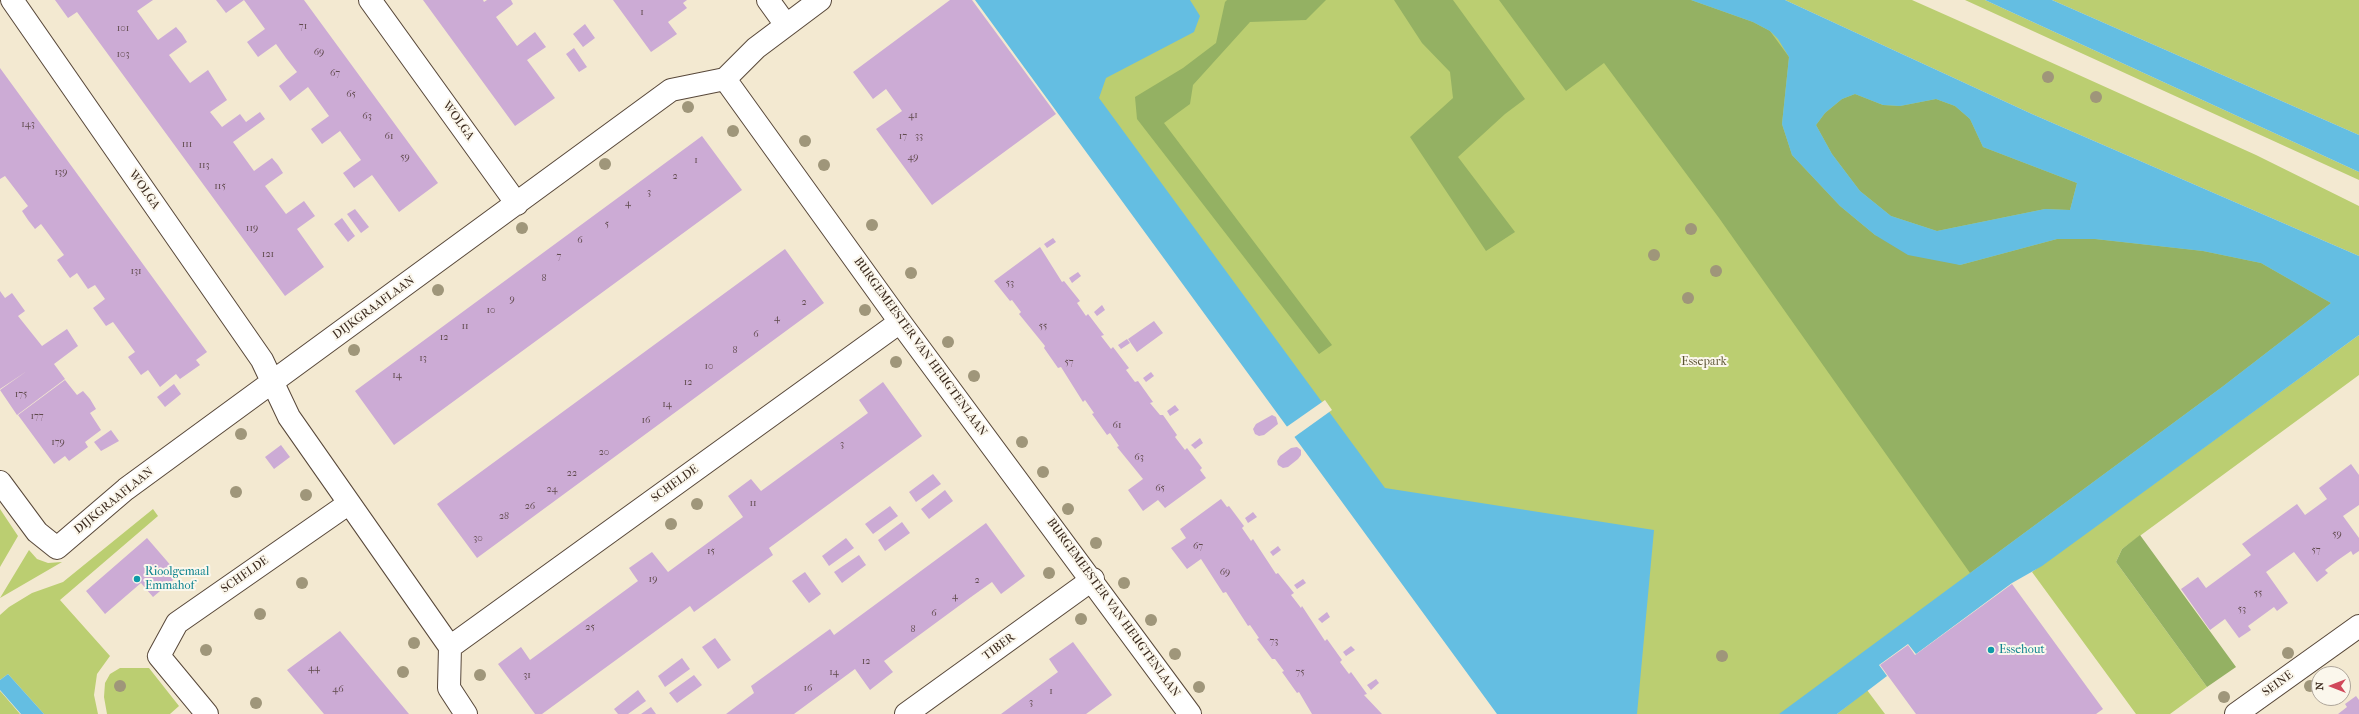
<!DOCTYPE html>
<style>
body{margin:0}
#map{position:relative;width:2359px;height:714px;overflow:hidden;background:#f3e9d1;font-family:"IM FELL French Canon",serif}
canvas{display:block}
.north{position:absolute;left:2311px;top:666px;width:40px;height:40px;box-sizing:border-box;background:#fbf7ec;border:1px solid #aea59a;border-radius:50%;rotate:270deg;font-size:11px;font-weight:700;line-height:16px;text-align:center;color:#3b2a1e}
.north::after{content:'';display:block;margin:auto;width:14px;height:18px;background:#d1495b;clip-path:polygon(50% 0,100% 100%,50% 72%,0 100%)}
</style>
<div id="map">
<canvas width="2359" height="714"></canvas>
<div class="north">N</div>
</div>
<script>
const g = document.querySelector('canvas').getContext('2d');
g.lineJoin = 'round';
function fill(path, color) { g.fillStyle = color; g.fill(path, 'evenodd'); }
const toPath = rows => new Path2D(rows.map(r => 'M' + r).join(''));
function strokePath(path, color, width, dash) { g.strokeStyle = color; g.lineWidth = width; g.lineCap = dash ? 'butt' : 'round'; g.setLineDash(dash || []); g.stroke(path); }
function write(font, color, halo, rows, align = 'center') {
  g.font = font + ' "IM FELL French Canon",serif'; g.lineWidth = 4; g.setLineDash([]); g.textBaseline = 'middle'; g.strokeStyle = halo; g.fillStyle = color; for (const [text, x, y, turn = 0] of rows) {
    g.save(); g.translate(x, y); g.rotate((+turn || 0) * Math.PI / 180); g.textAlign = isNaN(turn) ? turn : align; if (halo) g.strokeText(text, 0, 0); g.fillText(text, 0, 0); g.restore();
  }
}
fill(toPath([
 [1016,0,1727,0,2359,284,1795,714,1541,714],
 [1785,0,1912,0,1966,24,2256,155,2359,206,2359,256,2032,114],
 [1965,0,1985,0,2359,172,2359,180],
 [2052,0,2359,0,2359,135],
 [2359,335,2359,375,2122,549,2116,562,2207,687,2170,714,2136,714,2032,572],
 [0,509,18,536,0,567],
 [153,509,158,516,60,600,110,656,97,674,94,695,98,714,44,714,8,674,0,680,0,615,9,607,32,593,63,582],
 [29,550,37,559,48,563,62,562,0,598],
 [120,668,149,668,179,706,170,714,107,714,104,697,105,683,110,674],
 [1867,690,1885,714,1837,714],
 [0,691,2,693,20,714,0,714]
]), '#bbce71');
fill(toPath([
 [1227,0,1326,0,1306,20,1250,22,1193,85,1190,104,1164,123,1332,345,1319,354,1137,119,1135,97,1183,68,1216,43,1225,2],
 [1394,0,1453,0,1525,99,1505,114,1458,157,1515,232,1486,251,1410,137,1453,98,1450,72,1422,43],
 [1499,0,1691,0,1753,22,1770,31,1789,57,1782,124,1792,155,1840,206,1875,235,1960,265,2057,239,2095,239,2203,251,2261,263,2331,303,2222,387,1970,573,1719,218,1604,63,1566,91],
 [1855,94,1883,105,1900,106,1936,99,1955,106,1970,119,1983,147,2077,183,2070,210,2045,209,1937,231,1891,216,1860,191,1832,154,1816,125,1825,113,1842,99],
 [2140,535,2236,667,2207,687,2116,562,2122,549]
]), '#94b163');
fill(toPath([
 [975,0,1190,0,1200,16,1194,32,1106,78,1099,98,1385,488,1654,530,1637,714,1497,714],
 [1691,0,1785,0,2032,114,2359,256,2359,335,2042,566,2012,583,1916,654,1908,644,1879,665,1887,676,1837,714,1779,714,2222,387,2331,303,2261,263,2203,251,2095,239,2057,239,1960,265,1908,255,1875,235,1840,206,1792,155,1782,124,1789,57,1778,39,1770,31,1753,22],
 [1855,94,1883,105,1900,106,1936,99,1955,106,1970,119,1983,147,2077,183,2070,210,2045,209,1937,231,1891,216,1860,191,1832,154,1816,125,1825,113,1842,99],
 [1985,0,2052,0,2359,135,2359,172],
 [8,674,44,714,21,714,0,690,0,680]
]), '#64bee2');
fill(toPath([
 [1325,400,1332,410,1293,438,1285,428]
]), '#f3e9d1');
fill(toPath([
 [55,0,153,0,137,11,158,40,176,27,182,34,187,42,169,55,190,83,208,70,227,100,210,112,222,127,240,114,246,122,260,112,265,119,233,142,254,171,272,158,278,165,283,173,265,186,286,214,304,201,315,216,297,229,324,267,285,296,77,12,68,18],
 [216,0,304,0,438,183,399,212,372,175,354,188,343,173,361,160,340,131,322,144,311,129,329,116,308,87,290,101,279,86,297,72,286,58,276,44,258,57,247,42,265,29,244,0,226,13],
 [423,0,483,0,484,2,487,0,511,0,513,4,496,17,517,46,535,32,546,47,527,60,555,98,515,126],
 [613,0,687,0,683,3,687,8,668,22,677,34,651,52],
 [950,0,972,0,1056,114,932,205,876,129,902,111,886,89,873,99,853,72],
 [585,24,595,38,583,47,573,34],
 [574,48,587,67,579,72,566,54],
 [0,68,207,352,196,360,200,365,180,379,176,374,160,387,148,370,141,375,128,357,135,352,113,322,106,326,93,308,105,299,95,285,88,289,77,273,70,278,57,260,64,255,41,224,35,229,28,220,22,211,28,206,5,176,0,179],
 [702,136,742,190,394,445,355,391],
 [355,209,369,227,361,233,347,214],
 [342,218,355,236,348,242,334,224],
 [1053,238,1056,242,1047,248,1044,244],
 [1040,247,1062,282,1064,281,1080,301,1077,303,1086,316,1088,314,1104,335,1101,336,1111,349,1113,347,1129,368,1126,370,1135,382,1138,381,1153,402,1150,403,1160,415,1163,415,1177,435,1175,437,1185,450,1187,448,1202,468,1200,470,1206,478,1165,508,1158,500,1143,511,1128,490,1143,479,1117,447,1119,446,1110,433,1107,435,1092,414,1094,413,1085,400,1083,402,1061,367,1058,368,1044,348,1045,346,1019,314,1021,312,1012,300,1010,301,994,281],
 [785,249,824,303,477,558,437,504],
 [1078,272,1081,276,1072,283,1069,278],
 [0,291,5,298,12,293,25,311,18,316,42,346,67,329,78,346,54,364,65,379,17,415,0,390,27,371,0,389],
 [1102,305,1105,310,1097,316,1094,312],
 [1154,321,1163,333,1137,352,1128,339],
 [1127,339,1130,343,1121,349,1118,345],
 [1151,372,1154,376,1146,382,1143,378],
 [65,380,77,395,83,391,90,399,96,409,90,413,101,430,85,442,88,447,69,461,65,456,54,464,18,415],
 [883,382,922,436,769,548,773,555,694,612,690,606,542,714,535,714,498,664,521,647,530,660,552,644,638,581,629,568,652,552,668,572,743,517,728,496,751,479,761,491,868,413,859,400],
 [174,384,181,394,165,407,157,397],
 [1175,405,1179,410,1170,416,1167,411],
 [1272,415,1276,417,1278,424,1264,435,1259,436,1255,434,1253,429,1256,424],
 [111,430,119,441,101,451,94,442],
 [1200,438,1203,443,1195,449,1191,445],
 [281,445,290,457,274,469,265,457],
 [1297,447,1301,450,1301,455,1298,459,1288,467,1283,468,1278,465,1277,461,1280,456,1291,448],
 [2351,464,2359,475,2359,505,2343,516,2359,538,2359,551,2353,555,2351,551,2338,560,2325,570,2328,573,2317,582,2294,552,2266,572,2288,603,2277,611,2274,607,2248,626,2251,630,2239,638,2225,619,2210,630,2181,589,2198,577,2206,588,2251,555,2242,544,2297,504,2305,515,2327,499,2319,488],
 [933,474,941,484,916,502,909,492],
 [945,490,953,501,929,519,921,509],
 [1221,499,1227,507,1229,506,1244,526,1242,528,1251,541,1253,539,1276,574,1278,573,1294,593,1291,595,1301,608,1302,606,1325,641,1327,639,1342,660,1340,662,1349,674,1351,672,1367,694,1364,695,1382,714,1312,714,1299,692,1297,693,1282,672,1284,671,1275,659,1272,659,1257,639,1259,638,1250,625,1248,626,1226,592,1223,593,1201,559,1187,569,1171,548,1186,538,1180,529],
 [890,506,898,516,873,534,865,524],
 [1253,512,1257,517,1248,523,1245,518],
 [902,522,910,533,885,551,878,540],
 [986,523,1025,576,1001,594,992,582,971,597,884,661,893,672,870,690,855,669,794,714,726,714,754,693,751,686,830,629,834,635],
 [147,538,179,575,153,597,141,583,105,614,86,591],
 [846,538,854,548,829,566,822,556],
 [1278,546,1281,550,1273,556,1270,552],
 [859,555,866,565,842,583,834,572],
 [805,572,821,594,809,603,792,581],
 [1303,579,1306,583,1297,589,1294,585],
 [2012,584,2103,709,2096,714,1916,714,1880,665,1908,645,1915,655],
 [1327,612,1330,617,1322,623,1318,619],
 [340,631,409,714,324,714,287,670],
 [715,638,731,660,718,669,702,647],
 [1073,642,1112,695,1086,714,1001,714,1058,672,1049,659],
 [1351,646,1355,650,1346,656,1343,652],
 [682,658,690,669,665,687,658,676],
 [694,675,702,685,677,703,669,693],
 [1376,679,1379,683,1371,690,1367,685],
 [638,690,646,701,628,714,618,714,614,709],
 [2356,696,2359,700,2359,714,2338,714,2347,707,2345,704],
 [651,707,656,714,641,714]
]), '#ccabd5');
const minor = toPath([
 [12,0,262,360,289,417,450,647,449,688,466,714],
 [370,0,517,204],
 [768,0,786,25],
 [725,79,900,322,1190,714],
 [725,79,756,48,820,0],
 [0,482,37,532,57,548,126,489,671,90,725,79],
 [450,647,900,322],
 [207,714,159,656,177,623,348,504],
 [906,714,1093,579],
 [2236,714,2359,626]
]);
strokePath(minor, '#574739', 24);
strokePath(minor, '#fff', 22);
g.fillStyle = '#9f967a';
for (const [x, y] of [
 [2048,77],
 [2096,97],
 [688,107],
 [733,131],
 [805,141],
 [605,164],
 [824,165],
 [872,225],
 [522,228],
 [1691,229],
 [1654,255],
 [1716,271],
 [911,273],
 [438,290],
 [1688,298],
 [865,310],
 [948,342],
 [354,350],
 [896,362],
 [974,376],
 [241,434],
 [1022,442],
 [1043,472],
 [236,492],
 [306,495],
 [697,504],
 [1068,509],
 [671,524],
 [1096,543],
 [1049,573],
 [302,583],
 [1124,583],
 [260,614],
 [1081,619],
 [1151,620],
 [414,643],
 [206,650],
 [2288,653],
 [1175,654],
 [1722,656],
 [403,672],
 [480,675],
 [120,686],
 [2310,686],
 [1199,687],
 [2224,697],
 [256,703]
]) { g.beginPath(); g.arc(x, y, 6, 0, 2 * Math.PI); g.fill(); }
for (const [x, y, r, color] of [
 [137,579,4,"#0f9aa8"],
 [1991,650,4,"#0f9aa8"]
]) { const dot = new Path2D(); dot.arc(x, y, r, 0, 2 * Math.PI); g.fillStyle = color; g.fill(dot); strokePath(dot, '#fbf7ec', 1.5); }
write('10px', '#5f4a4c', null, [
 ["1",642,13],
 ["71",303,27],
 ["101",123,29],
 ["69",319,53],
 ["103",123,55],
 ["67",335,74],
 ["65",351,95],
 ["41",913,116],
 ["63",367,117],
 ["143",28,125],
 ["61",389,137],
 ["17",903,137],
 ["33",919,137],
 ["111",187,145],
 ["59",405,158],
 ["49",913,158],
 ["1",696,161],
 ["113",204,166],
 ["139",61,173],
 ["2",675,177],
 ["115",220,187],
 ["3",649,193],
 ["4",628,204],
 ["5",607,225],
 ["119",252,229],
 ["6",580,241],
 ["121",268,255],
 ["7",559,257],
 ["131",136,272],
 ["8",544,279],
 ["53",1010,284],
 ["9",512,300],
 ["2",804,303],
 ["10",491,311],
 ["4",777,319],
 ["11",465,327],
 ["55",1043,327],
 ["6",756,335],
 ["12",444,338],
 ["8",735,351],
 ["13",423,359],
 ["57",1069,363],
 ["10",709,367],
 ["14",397,376],
 ["12",688,383],
 ["175",21,395],
 ["14",667,405],
 ["177",37,417],
 ["16",646,421],
 ["61",1117,426],
 ["179",58,443],
 ["3",842,445],
 ["20",604,453],
 ["63",1139,458],
 ["22",572,474],
 ["65",1160,489],
 ["24",552,490],
 ["11",753,504],
 ["26",530,507],
 ["28",504,517],
 ["59",2337,535],
 ["30",478,539],
 ["67",1198,547],
 ["57",2316,551],
 ["15",711,552],
 ["69",1225,573],
 ["19",653,580],
 ["2",977,581],
 ["55",2258,594],
 ["4",955,597],
 ["53",2242,610],
 ["6",934,614],
 ["25",590,628],
 ["8",913,630],
 ["73",1274,642],
 ["12",866,662],
 ["44",314,669],
 ["14",834,673],
 ["75",1300,673],
 ["31",527,676],
 ["16",808,689],
 ["46",338,690],
 ["1",1051,692],
 ["3",1031,703]
]);
write('12px', '#3b2a1e', '#fbf7ec', [
 ["WOLGA",458,121,54],
 ["WOLGA",144,190,55],
 ["DIJKGRAAFLAAN",374,308,-36],
 ["BURGEMEESTER VAN HEUGTENLAAN",920,347,54],
 ["SCHELDE",675,484,-36],
 ["DIJKGRAAFLAAN",114,501,-39],
 ["SCHELDE",245,575,-35],
 ["BURGEMEESTER VAN HEUGTENLAAN",1113,608,54],
 ["TIBER",999,647,-36],
 ["SEINE",2278,684,-36]
]);
write('12px', '#5b5333', '#fbf7ec', [
 ["Essepark",1704,362]
]);
write('12px', '#0d838f', '#fbf7ec', [
 ["Rioolgemaal",145,572],
 ["Emmahof",145,586],
 ["Essehout",1999,650]
], 'left');
</script>
